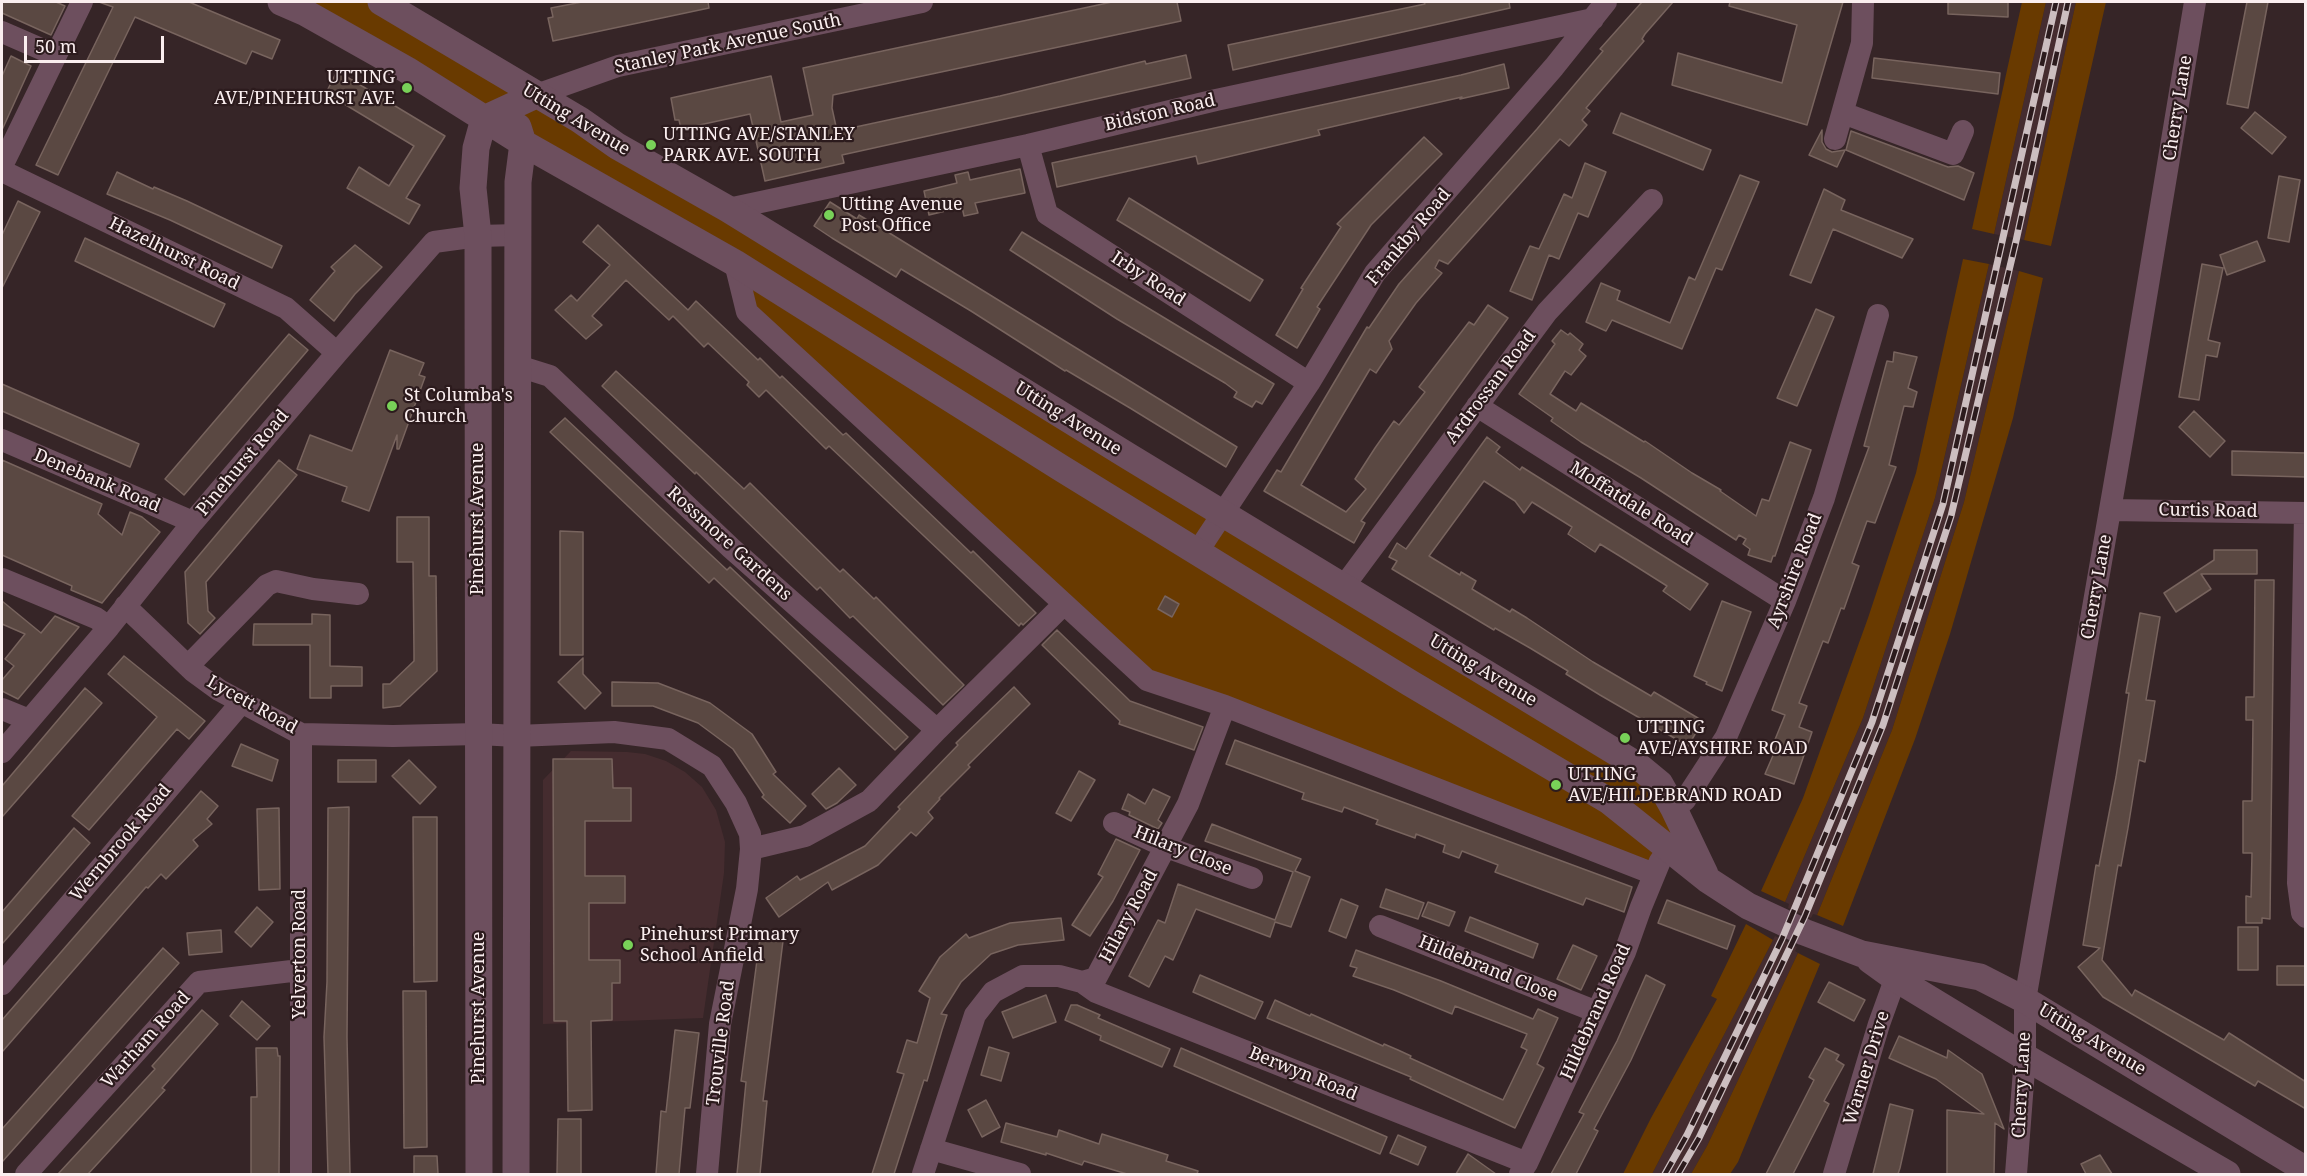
<!DOCTYPE html>
<style>
body{margin:0}
#map{position:relative;width:2307px;height:1176px;overflow:hidden;background:#362527;font-family:"Noto Serif",serif}
canvas{display:block}
.frame{position:absolute;inset:0;border:3px solid #faeeef;pointer-events:none}
.scale{position:absolute;left:24px;top:36px;width:140px;height:27px;box-sizing:border-box;border:3px solid #faeeef;border-top:0;padding-left:8px;font-size:18px;line-height:21px;white-space:nowrap;color:#faeeef;-webkit-text-stroke:4px #2c1b1d;paint-order:stroke}
</style>
<div id="map">
<canvas width="2307" height="1176"></canvas>
<div class="frame"></div>
<div class="scale">50 m</div>
</div>
<script>
const g = document.querySelector('canvas').getContext('2d');
g.lineJoin = 'round';
function fill(path, color) { g.fillStyle = color; g.fill(path, 'evenodd'); }
const toPath = rows => new Path2D(rows.map(r => 'M' + r).join(''));
function strokePath(path, color, width, dash) { g.strokeStyle = color; g.lineWidth = width; g.lineCap = dash ? 'butt' : 'round'; g.setLineDash(dash || []); g.stroke(path); }
function write(font, color, halo, rows, align = 'center') {
  g.font = font + ' "Noto Serif",serif'; g.lineWidth = 4.5; g.setLineDash([]); g.textBaseline = 'middle'; g.strokeStyle = halo; g.fillStyle = color; for (const [text, x, y, turn = 0] of rows) {
    g.save(); g.translate(x, y); g.rotate((+turn || 0) * Math.PI / 180); g.textAlign = isNaN(turn) ? turn : align; if (halo) g.strokeText(text, 0, 0); g.fillText(text, 0, 0); g.restore();
  }
}
fill(toPath([
 [2046,2,2076,2,2024,240,1994,234],
 [1989,264,2019,271,1964,502,1892,730,1817,915,1813,914,1811,918,1788,908,1789,904,1785,902,1863,718,1935,498],
 [571,751,627,752,645,754,666,761,685,772,702,787,716,810,725,842,724,873,703,1018,543,1024,543,780],
 [1775,936,1797,947,1795,951,1798,953,1707,1146,1691,1174,1652,1174]
]), '#452c2f');
fill(toPath([
 [281,2,381,2,1637,765,1684,831,1666,848,1654,874,1147,680,747,312,735,263],
 [2022,2,2046,2,1994,234,1972,229],
 [2076,2,2106,2,2051,246,2024,240],
 [1963,259,1989,264,1935,498,1863,718,1785,902,1761,891,1803,798,1868,618,1916,473],
 [2019,271,2043,278,2013,418,1950,634,1915,739,1843,926,1817,915,1892,730,1964,502],
 [1746,924,1773,940,1652,1174,1623,1174,1651,1118,1717,999,1711,996],
 [1798,953,1820,964,1738,1162,1730,1174,1691,1174,1707,1146]
]), '#693a00');
const building = toPath([
 [2,2,56,2,65,6,51,35,2,13,2,2],
 [99,2,189,2,280,40,272,59,252,51,246,64,135,17,58,175,36,165,113,7,99,2],
 [582,2,708,2,709,8,553,41,548,18,553,17,551,8,582,2],
 [1112,2,1177,2,1181,21,833,95,832,108,837,131,1000,96,1145,61,1146,64,1186,55,1191,78,842,155,844,163,765,181,750,114,681,129,679,120,675,120,671,98,771,76,781,122,813,115,803,68,1112,2],
 [1424,2,1509,2,1510,8,1233,70,1228,45,1425,4,1424,2],
 [1642,2,1673,2,1645,34,1642,39,1644,41,1586,108,1590,111,1582,120,1587,125,1569,146,1560,139,1448,264,1439,260,1435,268,1442,273,1416,303,1389,341,1392,349,1376,373,1370,369,1301,485,1346,512,1366,489,1355,479,1375,448,1394,421,1399,425,1425,392,1419,387,1469,322,1474,325,1488,305,1508,318,1361,521,1365,523,1354,543,1264,491,1277,470,1281,472,1367,327,1369,328,1399,284,1537,129,1603,51,1600,49,1642,2],
 [1730,2,1843,2,1807,125,1672,85,1678,53,1782,83,1797,25,1729,6,1730,2],
 [1948,2,2008,2,2008,17,1948,14,1948,2],
 [2247,2,2268,2,2248,108,2227,104,2247,2],
 [11,56,31,66,2,130,2,76,11,56],
 [1874,58,2000,73,1998,94,1872,78,1874,58],
 [1504,64,1509,88,1460,99,1462,97,1318,130,1320,135,1198,164,1196,156,1057,187,1052,163,1461,75,1504,64],
 [337,71,445,136,406,198,420,205,409,224,347,188,359,167,389,186,414,146,326,93,337,71],
 [2255,112,2286,137,2272,154,2241,128,2255,112],
 [1621,113,1711,150,1703,170,1613,133,1621,113],
 [1822,130,1822,142,1826,149,1832,152,1845,150,1837,167,1809,155,1822,130],
 [1851,131,1948,167,1958,166,1974,173,1964,200,1846,150,1851,131],
 [1424,137,1442,154,1371,225,1317,307,1320,309,1297,348,1276,335,1303,289,1301,288,1341,227,1337,224,1424,137],
 [1585,163,1606,172,1588,217,1578,213,1559,259,1549,255,1532,300,1510,291,1530,246,1539,249,1564,194,1572,198,1585,163],
 [1020,169,1025,193,975,203,978,213,964,216,962,207,929,215,924,191,957,183,955,175,968,172,970,180,1020,169],
 [117,172,153,189,154,187,187,201,282,246,272,268,170,220,107,194,117,172],
 [1740,175,1759,182,1722,270,1716,268,1682,349,1612,320,1606,331,1586,322,1601,283,1620,291,1617,300,1670,323,1689,277,1695,280,1740,175],
 [2279,176,2300,180,2289,242,2268,238,2279,176],
 [1824,189,1845,200,1841,210,1913,239,1902,258,1833,229,1811,283,1790,275,1824,189],
 [1129,198,1263,280,1250,301,1117,220,1129,198],
 [18,201,40,212,2,288,2,235,18,201],
 [830,202,857,219,859,215,891,234,1237,447,1226,467,1130,408,1066,370,1065,371,971,311,901,269,896,277,832,238,814,226,830,202],
 [598,225,688,310,696,301,758,360,760,358,780,378,782,376,843,435,846,433,971,553,973,551,1036,613,1023,625,1021,623,1019,626,829,446,826,449,766,390,759,397,747,385,749,382,708,343,704,347,673,316,669,320,626,280,592,316,602,325,586,339,555,310,571,295,577,301,610,265,583,242,598,225],
 [1022,232,1274,384,1262,404,1256,401,1252,407,1234,397,1237,392,1225,383,1117,319,1010,250,1022,232],
 [85,238,225,304,214,327,75,261,85,238],
 [2257,241,2265,261,2227,275,2220,255,2257,241],
 [355,245,382,267,355,294,334,321,310,300,335,271,331,267,355,245],
 [2202,264,2223,268,2208,340,2220,343,2217,357,2206,355,2199,400,2179,397,2202,264],
 [1816,309,1834,317,1797,406,1777,398,1816,309],
 [1561,330,1568,335,1570,333,1583,344,1579,350,1586,356,1571,375,1565,371,1550,394,1576,411,1581,403,1644,442,1645,441,1692,473,1721,490,1720,491,1756,516,1762,499,1769,501,1790,442,1811,450,1775,556,1773,556,1771,562,1748,555,1750,549,1743,544,1746,539,1739,535,1736,540,1641,478,1581,442,1551,421,1553,418,1519,394,1555,344,1552,341,1561,330],
 [289,334,308,350,184,495,165,479,289,334],
 [390,350,424,363,419,375,425,377,399,449,397,449,397,435,369,511,342,501,347,487,297,469,310,435,352,451,390,350],
 [1894,352,1917,357,1908,388,1917,392,1913,407,1904,406,1889,465,1896,467,1875,523,1867,521,1852,563,1859,566,1844,609,1841,608,1828,643,1823,641,1799,703,1807,706,1799,727,1812,732,1794,784,1765,774,1778,744,1774,742,1785,715,1772,710,1869,447,1864,446,1887,361,1893,362,1894,352],
 [616,371,744,489,750,483,840,572,843,569,874,599,876,597,964,685,943,705,853,616,850,618,820,587,817,590,696,472,695,474,602,386,616,371],
 [2,384,139,444,130,467,2,411,2,384],
 [2194,411,2225,441,2210,457,2179,427,2194,411],
 [565,418,727,570,730,567,908,737,895,750,714,578,709,583,550,432,565,418],
 [1487,437,1500,447,1496,452,1520,470,1522,467,1708,584,1690,610,1663,591,1667,586,1618,555,1600,544,1595,552,1568,534,1572,527,1532,502,1524,513,1515,501,1484,481,1429,556,1460,575,1461,572,1476,581,1472,589,1510,612,1512,609,1527,618,1593,662,1651,696,1654,692,1703,721,1688,746,1600,695,1566,674,1568,671,1530,648,1495,628,1494,630,1392,569,1397,561,1389,557,1397,543,1406,549,1487,437],
 [2232,451,2306,453,2306,477,2232,475,2232,451],
 [2,460,102,504,98,514,122,535,130,512,142,517,160,532,102,603,71,590,72,586,2,555,2,460],
 [279,460,297,475,206,582,208,611,215,618,200,634,188,623,185,572,279,460],
 [397,517,429,517,429,576,436,576,437,671,400,706,383,708,383,684,390,684,414,661,414,654,413,562,397,562,397,517],
 [560,531,583,532,583,655,560,655,560,531],
 [2214,550,2257,550,2257,574,2201,574,2211,589,2176,612,2164,593,2214,560,2214,550],
 [2255,580,2274,580,2270,919,2262,918,2262,923,2246,923,2246,896,2251,897,2252,853,2243,853,2243,801,2252,801,2253,720,2246,720,2246,697,2254,697,2255,580],
 [1165,596,1179,604,1172,617,1158,609,1165,596],
 [2,601,41,633,55,616,79,627,18,699,2,691,2,680,14,666,5,659,25,634,2,624,2,601],
 [1722,601,1751,612,1722,691,1706,684,1707,682,1694,676,1722,601],
 [2140,613,2160,617,2146,700,2155,701,2145,762,2139,760,2128,828,2121,866,2118,865,2102,960,2132,996,2135,990,2224,1040,2229,1033,2306,1082,2306,1109,2258,1081,2255,1086,2103,997,2078,967,2100,948,2083,945,2096,865,2099,866,2116,777,2129,693,2126,693,2140,613],
 [312,614,330,615,330,666,362,667,362,686,331,686,331,698,310,698,310,645,253,645,254,624,312,624,312,614],
 [1057,630,1130,701,1203,727,1194,750,1119,724,1120,721,1042,645,1057,630],
 [124,656,205,721,189,739,177,729,89,830,72,816,157,717,108,674,124,656],
 [583,658,583,674,601,693,585,709,558,682,583,658],
 [612,682,658,683,710,703,752,734,776,772,773,774,806,806,790,823,762,797,764,795,733,749,698,723,653,706,612,706,612,682],
 [1014,687,1030,704,968,765,970,767,939,798,940,799,928,812,933,818,916,836,911,832,878,865,832,890,828,882,779,917,766,898,797,876,800,880,865,846,900,809,898,807,958,745,956,743,1014,687],
 [85,688,102,703,2,817,2,786,85,688],
 [1235,740,1632,887,1624,912,1586,898,1583,905,1495,872,1498,865,1462,851,1459,858,1443,852,1445,845,1416,834,1415,838,1376,824,1378,820,1344,807,1342,812,1302,799,1304,793,1226,764,1235,740],
 [241,744,278,760,272,781,232,766,241,744],
 [553,759,612,759,613,788,631,788,631,821,585,821,585,876,625,876,625,903,589,903,589,960,620,960,620,983,612,983,612,1020,591,1021,592,1110,568,1111,567,1021,554,1021,553,759],
 [338,760,376,760,376,782,338,782,338,760],
 [409,760,436,787,420,804,392,776,409,760],
 [839,768,856,785,837,803,826,809,812,794,839,768],
 [1079,771,1095,780,1071,821,1056,813,1079,771],
 [1153,789,1170,797,1158,820,1162,823,1158,829,1129,815,1130,812,1122,809,1128,794,1145,804,1153,789],
 [201,791,218,806,207,819,212,824,193,840,198,846,166,879,161,874,148,888,146,887,2,1052,2,1020,201,791],
 [349,807,347,1037,350,1174,328,1174,324,1037,327,982,328,808,349,807],
 [279,808,280,889,259,890,257,809,279,808],
 [413,817,437,817,437,981,414,982,413,817],
 [1212,824,1301,859,1295,871,1310,877,1291,927,1275,922,1270,937,1196,909,1173,960,1165,956,1149,987,1129,976,1158,920,1165,923,1178,884,1275,920,1293,872,1205,841,1212,824],
 [74,828,90,843,2,944,2,912,74,828],
 [1116,839,1140,850,1113,901,1090,936,1072,925,1103,877,1098,874,1116,839],
 [1386,889,1424,903,1418,919,1380,907,1386,889],
 [1341,899,1358,906,1346,938,1329,931,1341,899],
 [1667,900,1735,926,1727,949,1658,923,1667,900],
 [1428,902,1455,912,1449,926,1422,916,1428,902],
 [257,907,273,922,251,947,235,932,257,907],
 [1470,917,1538,944,1533,958,1465,931,1470,917],
 [1061,918,1064,940,1018,945,991,954,961,982,941,1014,947,1015,942,1030,927,1081,924,1080,894,1174,872,1174,904,1074,897,1072,907,1040,917,1043,930,998,919,991,940,957,966,934,969,938,1010,923,1061,918],
 [2238,927,2258,927,2258,970,2238,970,2238,927],
 [221,930,222,952,189,955,187,933,221,930],
 [761,930,784,933,763,1101,767,1101,760,1174,737,1174,746,1082,741,1081,761,930],
 [1573,945,1597,956,1581,990,1557,979,1573,945],
 [163,948,179,963,2,1162,2,1129,163,948],
 [1356,950,1441,981,1533,1019,1538,1009,1558,1018,1537,1064,1544,1068,1515,1128,1410,1079,1411,1077,1267,1018,1275,1000,1310,1016,1311,1014,1383,1046,1384,1044,1398,1050,1411,1056,1410,1058,1503,1100,1527,1050,1521,1047,1527,1034,1455,1006,1452,1014,1394,990,1353,976,1357,968,1350,966,1356,950],
 [2277,966,2306,966,2306,985,2277,985,2277,966],
 [1200,975,1263,1002,1255,1019,1193,992,1200,975],
 [1646,975,1665,985,1631,1060,1594,1129,1598,1131,1576,1174,1551,1174,1584,1114,1579,1112,1617,1041,1646,975],
 [1829,982,1865,1000,1854,1021,1818,1002,1829,982],
 [403,991,426,991,427,1147,404,1148,403,991],
 [1046,995,1056,1022,1013,1038,1002,1012,1046,995],
 [242,1001,270,1026,257,1040,230,1016,242,1001],
 [1071,1005,1077,1005,1100,1015,1098,1018,1170,1049,1162,1067,1100,1040,1101,1036,1065,1020,1071,1005],
 [202,1010,218,1024,162,1088,165,1090,88,1174,58,1174,155,1069,152,1066,202,1010],
 [675,1030,699,1033,690,1108,685,1108,679,1174,656,1174,661,1111,666,1112,675,1030],
 [1899,1036,1947,1058,1948,1050,1982,1074,2004,1129,1995,1123,1994,1174,1947,1174,1947,1110,1984,1114,1936,1079,1889,1058,1899,1036],
 [989,1047,1009,1053,1001,1081,981,1075,989,1047],
 [256,1048,277,1048,278,1056,280,1056,279,1174,251,1174,251,1097,257,1097,256,1048],
 [1181,1048,1387,1137,1380,1154,1174,1066,1181,1048],
 [1825,1048,1839,1055,1836,1060,1844,1065,1824,1101,1829,1104,1793,1174,1766,1174,1814,1080,1809,1077,1825,1048],
 [986,1100,1000,1127,982,1137,968,1110,986,1100],
 [1890,1104,1913,1110,1900,1168,1898,1174,1873,1174,1890,1104],
 [558,1119,581,1119,581,1174,557,1174,558,1119],
 [1006,1123,1057,1137,1059,1130,1099,1144,1102,1134,1168,1155,1166,1161,1198,1171,1197,1174,1127,1174,1084,1161,1082,1165,1046,1153,1046,1155,1001,1142,1006,1123],
 [1398,1135,1426,1147,1418,1165,1390,1153,1398,1135],
 [1468,1154,1496,1174,1456,1174,1468,1154],
 [2100,1155,2112,1174,2086,1174,2081,1164,2100,1155],
 [414,1156,437,1156,438,1174,414,1174,414,1156]
]);
fill(building, '#5a4842');
strokePath(building, '#78645e', 1.5);
strokePath(toPath([
 [2,32,55,55],
 [536,95,618,66,922,2],
 [1843,113,1953,154,1963,131],
 [1835,139,1862,43,1863,2],
 [1028,145,1047,214,1309,383],
 [2,166,82,2],
 [2,171,286,308,337,353],
 [728,209,1028,145,1216,100,1593,19],
 [735,263,747,312,1147,680,1225,706,1654,874],
 [518,366,550,376,731,548,937,730,869,801,805,836,751,849],
 [1477,406,1785,601],
 [2,440,193,522],
 [2110,510,2306,513],
 [2305,513,2298,883,2302,913,2306,917],
 [1198,551,1309,383,1375,273,1554,67,1606,2],
 [2,579,96,618,109,627],
 [1344,586,1547,312,1652,200],
 [125,606,193,671,219,690,301,734,393,736,478,734,517,736,614,732,668,739,712,766,736,803,750,834,751,849,747,889,720,1024,707,1174],
 [188,666,267,585,276,581,313,589,358,594],
 [2,709,29,720],
 [937,730,1064,604],
 [301,734,301,1174],
 [2,752,109,627,193,522,337,353,434,242,478,236,518,235],
 [1674,809,1685,800,1726,737,1785,601,1824,498,1878,315],
 [1114,823,1166,847,1252,878],
 [1380,926,1597,1012],
 [1082,982,1096,992,1527,1163],
 [2,984,241,703],
 [931,1149,1020,1174],
 [26,1174,199,982,300,970],
 [923,1174,975,1015,993,992,1023,976,1059,976,1082,982,1096,978,1188,804,1225,706],
 [1520,1174,1527,1163,1625,952,1641,907,1660,861],
 [1834,1174,1879,1024,1901,963],
 [2016,1174,2025,1057,2025,1000,2123,435,2195,2]
]), '#6d4f5e', 22);
strokePath(toPath([
 [281,2,304,12,407,70,523,143,735,263,1061,468,1410,683,1609,801,1708,880,1748,906,1804,932,1862,954,1980,977,2025,1000,2306,1170],
 [381,2,580,120,617,146,728,209,1128,456,1637,765,1660,784,1674,809,1705,874],
 [1870,960,1895,978,2025,1057,2227,1174],
 [479,1174,478,236,473,188,476,148,484,119,536,95],
 [516,1174,518,182,523,143,518,127]
]), '#6d4f5e', 27);
const rail = toPath([
 [1665,1174,1687,1135,1782,939,1872,722,1943,504,2056,2],
 [1678,1174,1699,1138,1805,916,1883,725,1951,516,2016,241,2068,2]
]);
strokePath(rail, '#ccbec0', 7);
strokePath(rail, '#2c1b1d', 4.5, [14]);
for (const [x, y, r, color] of [
 [407,88,6,"#78d158"],
 [651,145,6,"#78d158"],
 [829,215,6,"#78d158"],
 [392,406,6,"#78d158"],
 [1625,738,6,"#78d158"],
 [1556,785,6,"#78d158"],
 [628,945,6,"#78d158"]
]) { const dot = new Path2D(); dot.arc(x, y, r, 0, 2 * Math.PI); g.fillStyle = color; g.fill(dot); strokePath(dot, '#2c1b1d', 2); }
write('18px', '#faeeef', '#2c1b1d', [
 ["Stanley Park Avenue South",728,44,-12],
 ["Cherry Lane",2178,108,-81],
 ["Bidston Road",1160,113,-13],
 ["Utting Avenue",576,120,31],
 ["Frankby Road",1409,237,-50],
 ["Hazelhurst Road",174,254,26],
 ["Irby Road",1148,279,33],
 ["Ardrossan Road",1491,387,-53],
 ["Utting Avenue",1068,419,32],
 ["Pinehurst Road",243,463,-50],
 ["Denebank Road",97,481,23],
 ["Moffatdale Road",1631,504,32],
 ["Curtis Road",2208,511,1],
 ["Pinehurst Avenue",478,519,-90],
 ["Rossmore Gardens",729,544,42],
 ["Ayrshire Road",1795,571,-69],
 ["Cherry Lane",2097,587,-80],
 ["Utting Avenue",1483,671,31],
 ["Lycett Road",252,705,29],
 ["Wernbrook Road",121,843,-50],
 ["Hilary Close",1183,851,22],
 ["Hilary Road",1129,916,-62],
 ["Yelverton Road",300,954,-90],
 ["Hildebrand Close",1488,969,22],
 ["Pinehurst Avenue",479,1008,-90],
 ["Hildebrand Road",1596,1012,-66],
 ["Warham Road",146,1040,-48],
 ["Utting Avenue",2092,1040,31],
 ["Trouville Road",721,1043,-83],
 ["Warner Drive",1867,1068,-73],
 ["Berwyn Road",1303,1074,22],
 ["Cherry Lane",2022,1085,-87]
]);
write('18px', '#faeeef', '#2c1b1d', [
 ["UTTING",395,78,"right"],
 ["AVE/PINEHURST AVE",395,99,"right"],
 ["UTTING AVE/STANLEY",663,135],
 ["PARK AVE. SOUTH",663,156],
 ["Utting Avenue",841,205],
 ["Post Office",841,226],
 ["St Columba's",404,396],
 ["Church",404,417],
 ["UTTING",1637,728],
 ["AVE/AYSHIRE ROAD",1637,749],
 ["UTTING",1568,775],
 ["AVE/HILDEBRAND ROAD",1568,796],
 ["Pinehurst Primary",640,935],
 ["School Anfield",640,956]
], 'left');
</script>
